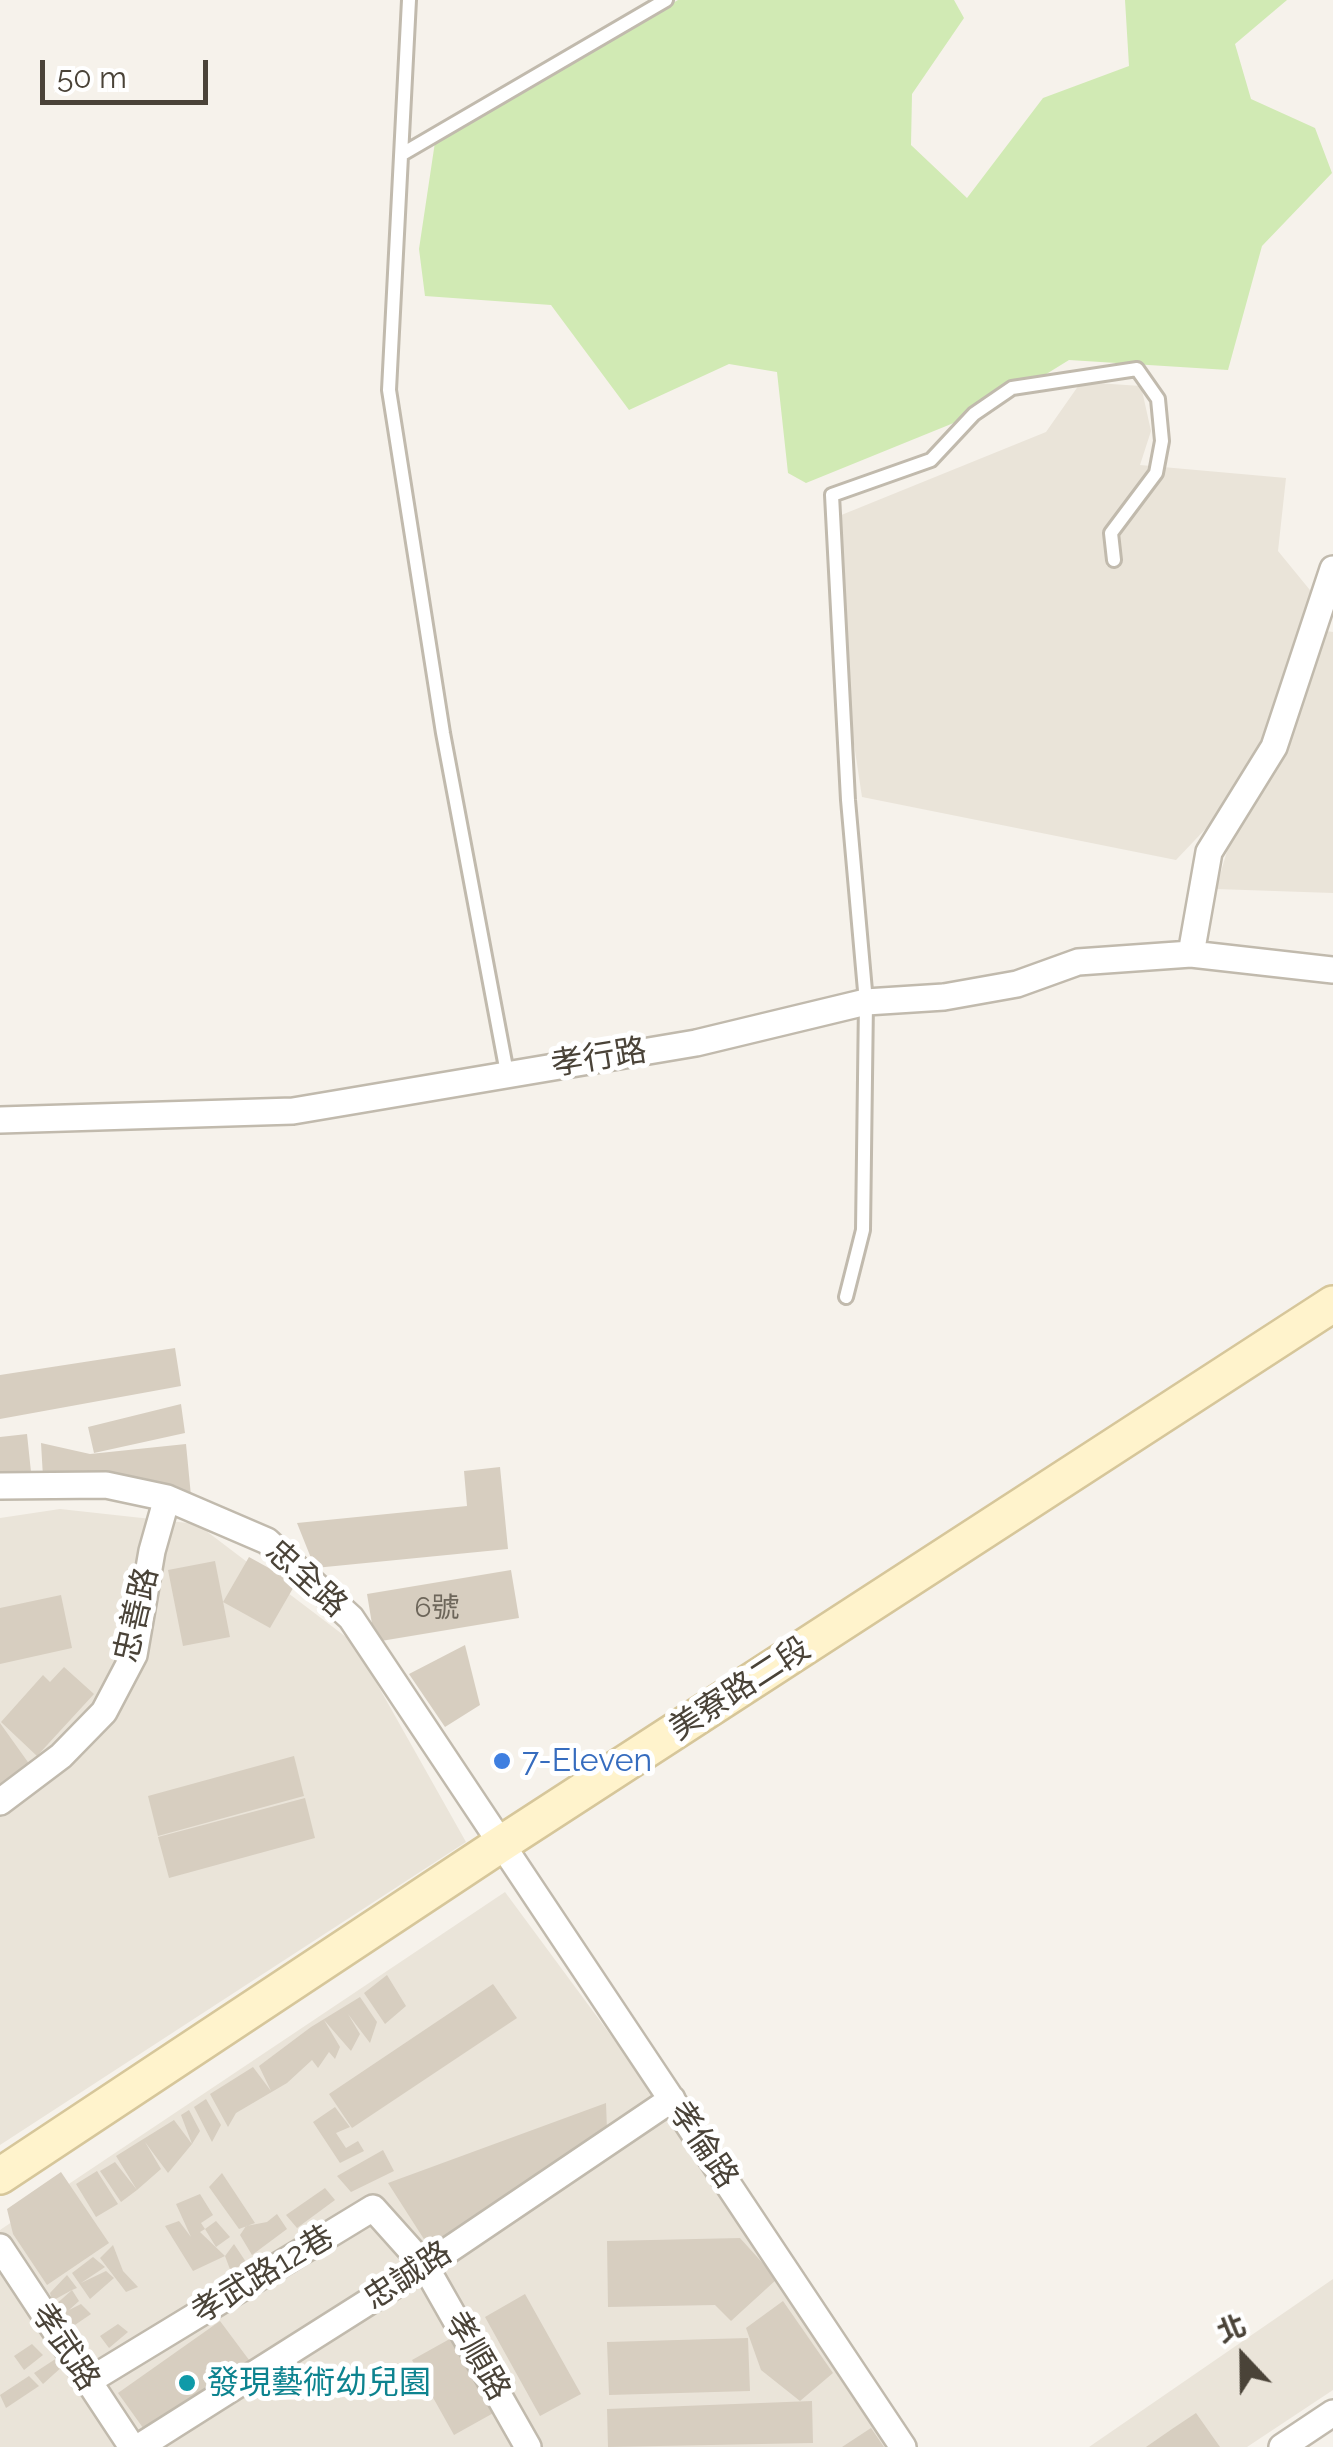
<!DOCTYPE html>
<meta charset="utf-8">
<style>
body{margin:0}
#map{position:relative;width:1333px;height:2447px;overflow:hidden;background:#f6f2eb;font-family:Raleway,"Noto Sans TC",sans-serif}
canvas{display:block}
.north{position:absolute;left:1193px;top:2307px;width:100px;height:100px;-webkit-text-stroke:8px #fff;paint-order:stroke;rotate:338deg;font-size:28px;font-weight:700;line-height:40px;text-align:center;color:#4a4338}
.north::after{content:'';display:block;margin:auto;width:35px;height:45px;background:#4a4338;clip-path:polygon(50% 0,100% 100%,50% 72%,0 100%)}
.scale{position:absolute;left:40px;top:60px;width:168px;height:45px;box-sizing:border-box;border:5px solid #4a4338;border-top:0;padding-left:12px;font-size:30px;line-height:35px;white-space:nowrap;color:#4a4338;-webkit-text-stroke:8px #fff;paint-order:stroke}
</style>
<div id="map">
<canvas width="1333" height="2447"></canvas>
<div class="north">北</div>
<div class="scale">50 m</div>
</div>
<script>
const g = document.querySelector('canvas').getContext('2d');
g.lineJoin = 'round';
function fill(path, color) { g.fillStyle = color; g.fill(path, 'evenodd'); }
const toPath = rows => new Path2D(rows.map(r => 'M' + r).join(''));
function strokePath(path, color, width, dash) { g.strokeStyle = color; g.lineWidth = width; g.lineCap = dash ? 'butt' : 'round'; g.setLineDash(dash || []); g.stroke(path); }
function write(font, color, halo, rows, align = 'center') {
  g.font = font + ' Raleway,"Noto Sans TC",sans-serif'; g.lineWidth = 10; g.setLineDash([]); g.textBaseline = 'middle'; g.strokeStyle = halo; g.fillStyle = color; for (const [text, x, y, turn = 0] of rows) {
    g.save(); g.translate(x, y); g.rotate((+turn || 0) * Math.PI / 180); g.textAlign = isNaN(turn) ? turn : align; if (halo) g.strokeText(text, 0, 0); g.fillText(text, 0, 0); g.restore();
  }
}
fill(toPath([
 [1081,382,1141,386,1151,431,1140,465,1286,478,1278,551,1314,595,1299,627,1333,632,1333,893,1216,889,1234,827,1213,821,1176,860,862,797,844,678,834,518,1046,432],
 [60,1509,197,1524,354,1643,466,1842,0,2145,0,1518],
 [505,1892,663,2106,896,2447,0,2447,0,2230],
 [1333,2279,1333,2390,1247,2447,1089,2447]
]), '#eae4d9');
fill(toPath([
 [678,0,954,0,964,18,912,94,911,145,967,198,1043,98,1129,66,1125,0,1287,0,1235,44,1251,99,1315,128,1332,173,1262,246,1228,370,1069,360,993,407,806,483,788,473,777,372,729,364,629,410,551,305,425,296,419,249,435,142]
]), '#d1eab4');
fill(toPath([
 [175,1348,181,1386,0,1419,0,1375],
 [181,1404,185,1433,94,1453,88,1427],
 [27,1434,31,1472,0,1475,0,1437],
 [41,1443,90,1454,186,1444,191,1496,43,1477],
 [500,1467,508,1549,315,1568,297,1523,467,1506,464,1471],
 [249,1557,296,1583,270,1628,223,1602],
 [215,1561,230,1637,183,1646,168,1570],
 [511,1570,519,1618,375,1642,367,1594],
 [61,1595,72,1648,0,1664,0,1608],
 [465,1645,480,1705,445,1727,409,1674],
 [64,1667,94,1694,37,1756,1,1722,43,1675,50,1682],
 [0,1723,30,1765,0,1787],
 [294,1756,304,1796,158,1836,148,1796],
 [305,1798,315,1838,169,1878,158,1837],
 [387,1975,406,2006,385,2024,364,1993],
 [493,1984,517,2018,352,2128,329,2094],
 [360,1997,377,2022,370,2043,348,2014,360,2034,351,2051,324,2020,340,2047,335,2059,329,2052,318,2068,312,2060,287,2083,236,2113,228,2127,210,2094,253,2067,271,2091,259,2066,311,2027],
 [206,2099,221,2125,212,2142,194,2107],
 [606,2103,607,2130,429,2247,388,2183],
 [335,2107,350,2127,336,2133,346,2148,358,2141,364,2151,340,2163,313,2122],
 [189,2110,200,2131,192,2144,168,2173,145,2142,161,2169,137,2190,116,2156,174,2120,192,2144,181,2115],
 [383,2150,394,2171,351,2192,337,2176],
 [115,2162,137,2190,121,2202,100,2171],
 [97,2171,118,2204,96,2217,76,2184],
 [61,2172,109,2243,47,2285,13,2234,7,2209],
 [222,2173,255,2223,239,2229,209,2187],
 [325,2188,335,2200,297,2228,286,2215],
 [200,2194,213,2215,201,2223,205,2229,200,2232,225,2256,193,2271,165,2226,179,2221,191,2237,176,2204],
 [277,2214,287,2229,252,2255,240,2235,246,2226,267,2222],
 [216,2221,230,2237,216,2247,205,2229],
 [740,2238,777,2279,731,2321,715,2305,608,2307,607,2241],
 [234,2244,246,2262,231,2272,225,2256],
 [113,2245,123,2271,138,2287,126,2292,100,2258],
 [93,2257,105,2267,81,2283,106,2271,114,2278,90,2299,72,2273],
 [67,2275,77,2288,72,2290,79,2301,69,2310,81,2304,91,2314,69,2329,54,2306,72,2290,52,2301,50,2293],
 [525,2294,581,2394,540,2416,485,2317],
 [783,2301,833,2373,800,2401,761,2370,746,2328],
 [220,2321,258,2372,151,2439,118,2393],
 [118,2324,128,2332,109,2348,100,2336],
 [455,2336,497,2411,454,2435,412,2360],
 [748,2338,750,2391,609,2395,607,2342],
 [32,2344,43,2355,24,2370,14,2356],
 [57,2358,64,2365,43,2384,34,2373],
 [29,2376,39,2386,6,2408,0,2395],
 [812,2401,813,2443,608,2447,607,2409],
 [1196,2413,1220,2447,1146,2447,1172,2429],
 [871,2428,884,2447,842,2447]
]), '#d7cec0');
const lane = toPath([
 [409,0,389,390,443,733,507,1073],
 [404,153,666,0],
 [846,1297,863,1230,866,1002,848,800,832,495,931,460,974,414,1012,388,1137,369,1158,399,1162,441,1156,473,1111,533,1114,560]
]);
const street = toPath([
 [1191,954,1209,852,1274,747,1333,569],
 [0,1120,293,1111,696,1043,866,1002,944,997,1017,984,1078,962,1191,954,1333,970],
 [0,1486,106,1485,167,1498,267,1541,351,1618,903,2447],
 [0,1802,61,1756,104,1712,134,1655,152,1551,167,1498],
 [0,2247,132,2447],
 [87,2382,373,2208,425,2266,528,2447],
 [139,2447,425,2266,672,2099],
 [1282,2447,1333,2413]
]);
const secondary = toPath([
 [0,2176,504,1842,1333,1304]
]);
strokePath(lane, '#c1baad', 18);
strokePath(street, '#c1baad', 30);
strokePath(secondary, '#d6c69a', 40);
strokePath(lane, '#fff', 12);
strokePath(street, '#fff', 25);
strokePath(secondary, '#fff3cc', 35);
for (const [x, y, r, color] of [
 [502,1761,10,"#3f7fe0"],
 [187,2383,10,"#0f9aa8"]
]) { const dot = new Path2D(); dot.arc(x, y, r, 0, 2 * Math.PI); g.fillStyle = color; g.fill(dot); strokePath(dot, '#fff', 4); }
write('28px', '#6d665a', null, [
 ["6號",437,1609]
]);
write('32px', '#4a4338', '#fff', [
 ["孝行路",599,1058,-9],
 ["忠全路",306,1579,42],
 ["忠善路",137,1615,-77],
 ["美寮路二段",740,1689,-33],
 ["孝倫路",703,2145,56],
 ["孝武路12巷",263,2275,-31],
 ["忠誠路",408,2276,-33],
 ["孝武路",65,2347,57],
 ["孝順路",477,2356,60]
]);
write('32px', '#366cbe', '#fff', [
 ["7-Eleven",522,1761]
], 'left');
write('32px', '#0d838f', '#fff', [
 ["發現藝術幼兒園",207,2383]
], 'left');
</script>
